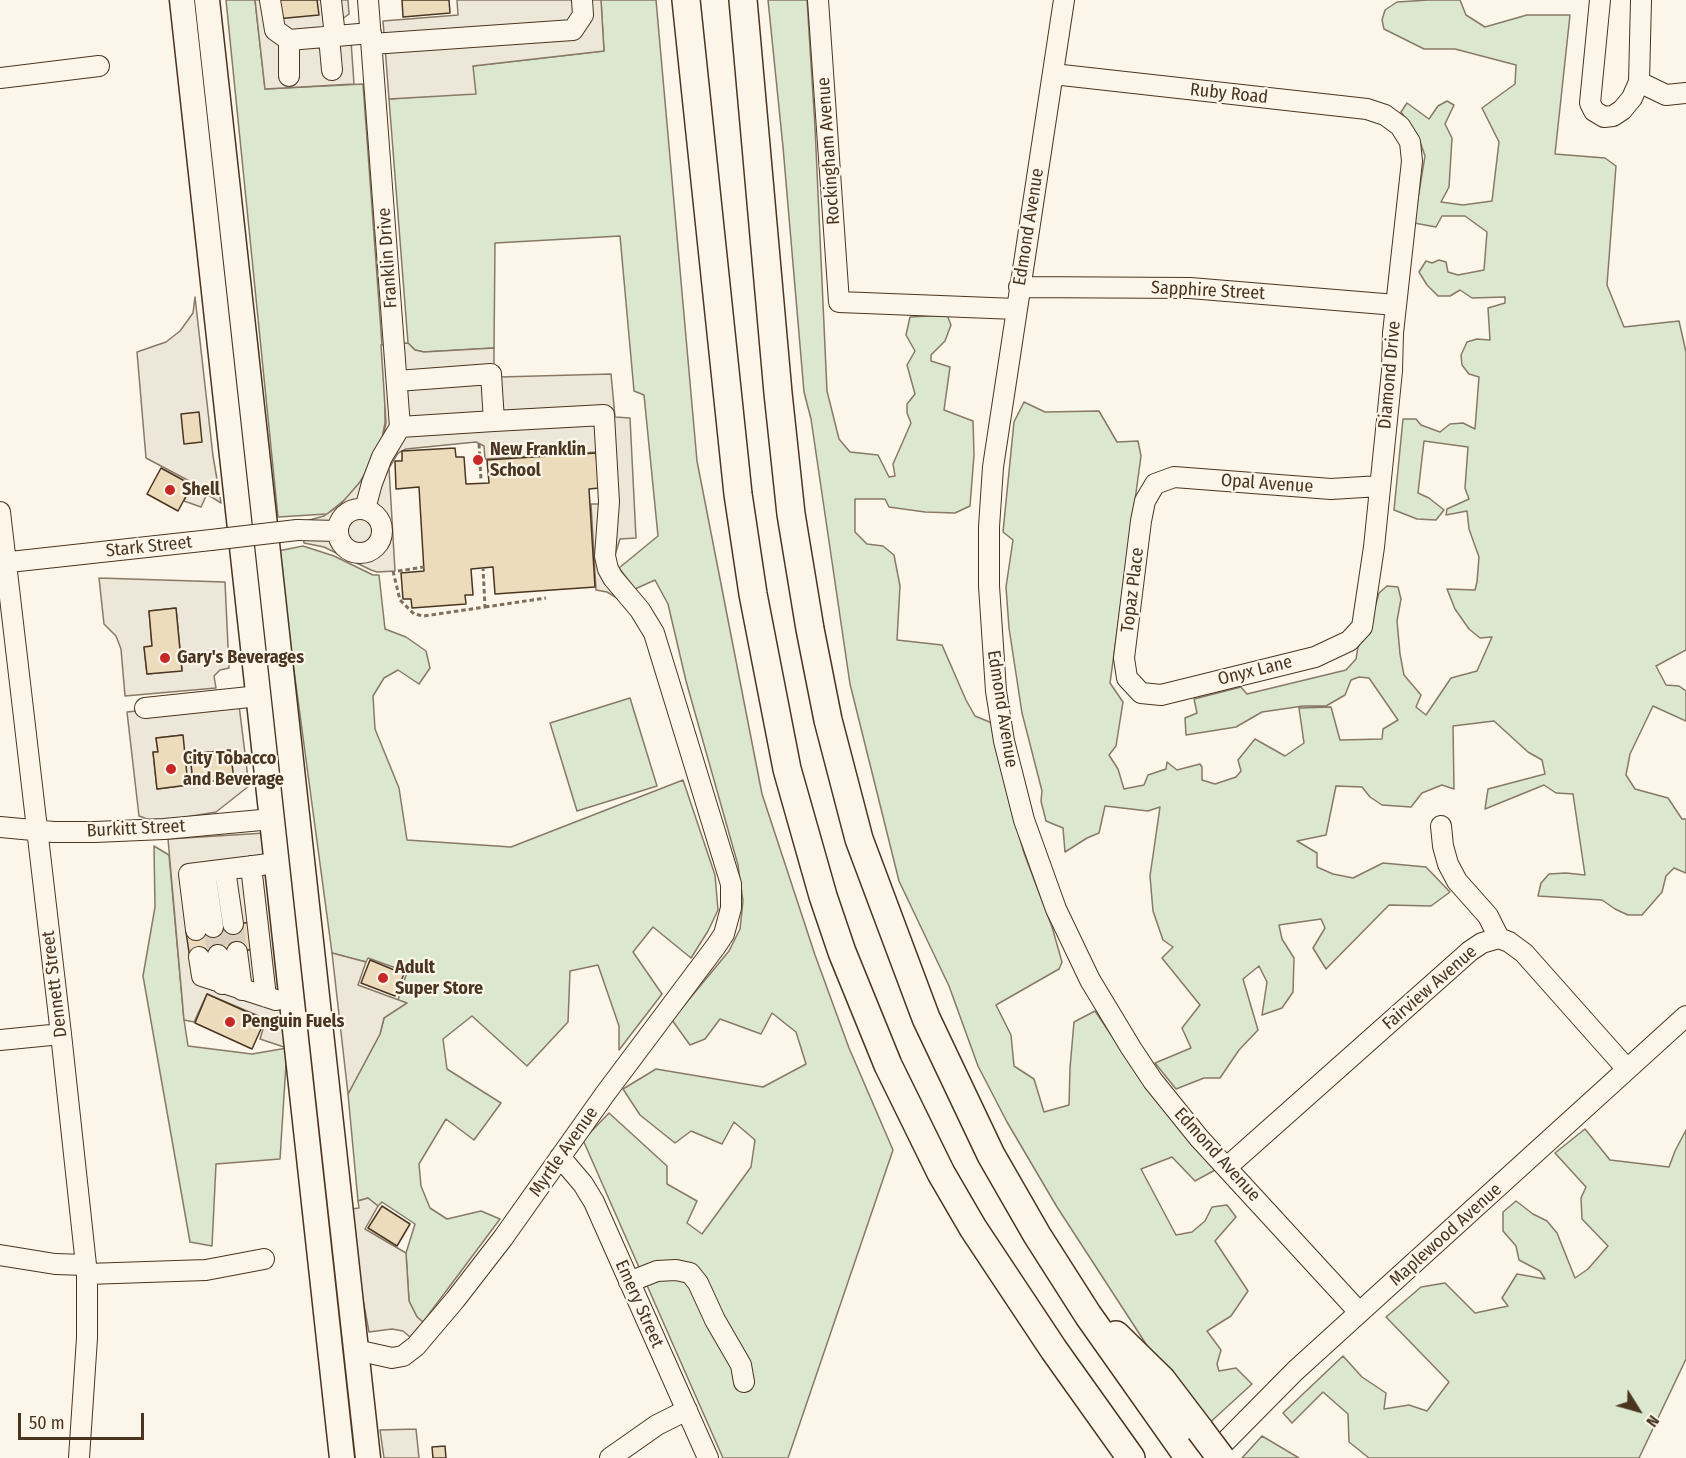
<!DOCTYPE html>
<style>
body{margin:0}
#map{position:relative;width:1686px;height:1458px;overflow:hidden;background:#fbf6e9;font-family:"Fira Sans Condensed",sans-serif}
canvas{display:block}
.north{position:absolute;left:1608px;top:1380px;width:60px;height:60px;-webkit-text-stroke:4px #fbf6e9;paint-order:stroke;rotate:127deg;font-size:16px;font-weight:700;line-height:24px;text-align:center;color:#4a3520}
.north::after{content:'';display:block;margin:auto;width:21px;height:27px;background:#4a3520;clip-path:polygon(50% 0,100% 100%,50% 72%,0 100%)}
.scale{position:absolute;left:18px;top:1413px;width:126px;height:27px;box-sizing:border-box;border:3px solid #4a3520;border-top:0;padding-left:8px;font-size:18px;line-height:21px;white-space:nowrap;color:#4a3520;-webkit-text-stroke:4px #fbf6e9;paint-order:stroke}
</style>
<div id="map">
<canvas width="1686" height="1458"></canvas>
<div class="north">N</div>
<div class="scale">50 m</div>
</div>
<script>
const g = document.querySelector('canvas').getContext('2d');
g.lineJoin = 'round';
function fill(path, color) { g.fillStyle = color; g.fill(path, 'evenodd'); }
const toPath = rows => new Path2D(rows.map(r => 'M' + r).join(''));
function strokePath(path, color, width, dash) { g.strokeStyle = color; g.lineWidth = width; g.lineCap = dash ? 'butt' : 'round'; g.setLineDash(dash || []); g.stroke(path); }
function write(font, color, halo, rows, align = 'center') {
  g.font = font + ' "Fira Sans Condensed",sans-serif'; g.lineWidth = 4.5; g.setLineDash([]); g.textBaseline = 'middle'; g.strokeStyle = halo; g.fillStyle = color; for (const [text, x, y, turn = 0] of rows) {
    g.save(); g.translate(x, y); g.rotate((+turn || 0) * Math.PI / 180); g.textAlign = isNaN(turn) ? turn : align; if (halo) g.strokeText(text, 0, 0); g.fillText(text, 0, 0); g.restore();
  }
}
const green = toPath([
 [226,0,255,0,265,89,363,84,385,386,385,423,380,449,369,471,348,497,327,514,278,517,226,0],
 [601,0,656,0,697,461,762,794,815,955,849,1048,893,1150,788,1458,723,1458,583,1140,609,1113,667,1166,667,1184,697,1201,687,1223,702,1234,751,1167,755,1140,734,1122,722,1144,691,1131,675,1143,640,1115,623,1089,656,1069,763,1087,806,1064,796,1032,772,1013,761,1034,720,1019,705,1039,690,1045,672,1020,729,951,740,929,743,901,738,865,686,681,668,604,655,580,635,589,619,568,658,536,644,395,634,391,620,236,495,243,494,348,424,352,415,350,408,343,389,99,474,93,473,66,604,51,601,0],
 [768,0,807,0,815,127,827,391,839,439,850,452,878,455,889,477,895,476,893,464,911,423,907,413,907,404,915,394,907,365,915,351,906,335,910,317,947,315,951,325,945,341,931,355,931,361,950,367,944,410,973,421,974,455,970,506,955,513,925,512,889,507,885,499,855,499,855,532,867,544,883,546,894,555,900,586,897,640,942,645,966,700,975,716,992,723,1006,789,1024,853,1052,927,1062,962,1059,969,996,1005,1011,1035,1014,1066,1034,1079,1044,1112,1069,1105,1070,1068,1074,1022,1095,1011,1147,1088,1215,1170,1195,1181,1172,1157,1141,1169,1176,1235,1192,1232,1205,1221,1212,1207,1227,1205,1236,1217,1215,1241,1248,1291,1231,1316,1207,1331,1221,1350,1217,1364,1219,1371,1236,1368,1252,1384,1205,1427,1159,1364,1057,1207,1007,1122,978,1066,949,986,899,881,850,684,811,419,804,392,783,147,768,0],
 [1429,0,1460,0,1466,15,1485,27,1527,15,1570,15,1555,154,1605,158,1616,166,1607,285,1624,327,1679,321,1686,352,1686,650,1656,666,1666,685,1679,686,1686,691,1686,721,1653,706,1630,754,1626,775,1635,789,1668,798,1682,819,1686,819,1686,873,1674,868,1666,876,1662,892,1642,915,1628,915,1615,909,1602,900,1538,896,1541,883,1549,874,1566,873,1585,875,1573,794,1556,793,1544,785,1485,809,1488,789,1545,774,1542,760,1528,752,1494,721,1453,726,1454,789,1442,785,1422,793,1411,807,1382,805,1370,797,1362,787,1336,786,1326,835,1297,841,1317,853,1317,867,1333,874,1353,878,1383,863,1426,867,1450,892,1431,906,1389,905,1326,969,1313,948,1325,928,1321,919,1279,925,1282,939,1294,958,1293,992,1282,1008,1262,1015,1267,982,1259,966,1243,979,1258,1030,1239,1050,1220,1078,1204,1078,1176,1089,1155,1063,1191,1048,1182,1028,1200,1005,1162,958,1173,947,1163,940,1153,911,1150,876,1160,807,1148,811,1105,806,1099,833,1087,838,1065,852,1063,828,1046,821,1041,801,1042,791,1022,713,1009,628,1006,587,1013,540,1003,532,1014,422,1024,402,1045,412,1099,411,1117,442,1138,441,1141,456,1110,683,1123,702,1116,746,1109,755,1118,769,1124,789,1144,785,1148,775,1166,769,1167,762,1177,770,1200,764,1202,767,1202,780,1215,784,1236,777,1241,771,1238,760,1255,739,1285,756,1304,743,1299,708,1331,707,1340,740,1382,739,1383,729,1398,720,1369,678,1359,677,1351,680,1345,695,1326,706,1303,706,1262,712,1236,727,1186,735,1185,718,1197,713,1194,699,1241,687,1247,694,1346,670,1356,659,1358,647,1369,628,1379,593,1387,586,1398,587,1401,599,1397,621,1400,654,1404,675,1421,695,1416,707,1426,715,1451,678,1477,671,1492,637,1480,638,1469,629,1455,609,1447,589,1475,590,1477,582,1479,557,1469,529,1467,511,1446,515,1447,509,1469,499,1465,488,1468,447,1424,441,1418,493,1429,498,1444,510,1436,520,1417,519,1394,510,1403,419,1416,419,1421,425,1440,432,1450,424,1463,423,1475,429,1479,377,1469,374,1462,365,1461,355,1467,342,1477,339,1490,340,1488,308,1505,303,1505,297,1472,298,1460,290,1450,296,1438,296,1427,285,1419,272,1426,261,1432,263,1439,260,1446,262,1448,272,1458,275,1484,270,1487,232,1465,216,1442,216,1436,227,1414,223,1425,156,1418,136,1401,112,1407,103,1429,119,1438,106,1447,101,1454,105,1445,124,1452,138,1449,187,1441,202,1463,205,1492,201,1499,142,1482,108,1515,84,1516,65,1455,49,1424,49,1384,29,1382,20,1385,10,1397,2,1429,0],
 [303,546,334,556,373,575,379,575,385,629,406,637,426,651,430,668,419,684,398,670,384,678,373,696,375,729,399,788,407,840,511,847,683,780,715,875,718,910,708,931,691,958,653,927,633,952,662,994,619,1050,619,1026,598,965,570,971,568,1022,527,1066,472,1016,443,1039,447,1069,501,1103,474,1140,446,1119,419,1164,421,1186,430,1208,447,1219,481,1211,500,1219,423,1322,417,1317,409,1301,406,1253,415,1224,382,1202,378,1206,368,1198,358,1201,348,1094,380,1034,384,1018,398,1000,407,972,368,958,366,962,332,953,278,551,303,546],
 [630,698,657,786,577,811,550,723,630,698],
 [154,846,169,855,184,1020,188,1046,252,1054,287,1048,280,1159,216,1164,212,1246,190,1242,143,976,155,907,154,846],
 [1585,1129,1610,1160,1669,1167,1675,1151,1686,1130,1686,1359,1639,1458,1369,1458,1349,1442,1348,1414,1323,1392,1292,1423,1283,1413,1343,1356,1362,1377,1386,1393,1384,1409,1409,1405,1427,1411,1449,1382,1386,1317,1421,1287,1445,1283,1475,1313,1508,1306,1502,1298,1517,1274,1545,1279,1540,1271,1519,1260,1516,1246,1503,1231,1503,1212,1516,1201,1533,1214,1547,1221,1557,1233,1575,1278,1588,1269,1608,1246,1582,1219,1581,1198,1586,1187,1555,1153,1585,1129],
 [1262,1436,1299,1458,1242,1458,1262,1436]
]);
fill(green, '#dce7d0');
strokePath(green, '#887966', 1.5);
const parking = toPath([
 [255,0,348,0,349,14,341,20,342,40,351,41,354,84,265,89,255,0],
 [457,0,601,0,604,51,473,66,476,94,389,99,383,21,458,15,457,0],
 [195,297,213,456,221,503,207,494,201,507,184,501,193,483,146,458,137,352,166,342,180,331,193,313,195,297],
 [408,343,415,350,424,352,494,348,494,372,499,377,611,374,615,417,630,418,636,538,620,539,615,555,616,563,624,577,622,601,607,592,596,590,591,504,601,504,598,452,485,459,484,446,476,442,406,449,398,453,389,468,395,571,377,572,371,570,324,547,304,543,302,522,324,516,340,505,360,482,370,465,383,437,386,423,381,345,408,343],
 [99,578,225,582,229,668,220,670,214,676,216,688,125,696,121,649,116,636,104,624,99,578],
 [176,608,182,670,147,674,144,647,152,646,149,611,176,608],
 [232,701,239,705,249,786,216,812,156,822,139,816,127,712,232,701],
 [182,735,188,785,157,789,153,752,158,752,156,738,182,735],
 [230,750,233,779,193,783,190,754,230,750],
 [265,833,287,1048,260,1039,266,1019,207,994,194,1022,184,1020,168,839,265,833],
 [332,953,366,962,358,985,407,1003,384,1018,380,1034,348,1094,332,953],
 [368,1198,378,1206,365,1229,406,1253,409,1301,417,1317,423,1322,410,1337,403,1331,392,1329,369,1332,358,1273,351,1209,359,1208,358,1201,368,1198],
 [416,1429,419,1458,384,1458,380,1430,416,1429]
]);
fill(parking, '#ede7d9');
strokePath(parking, '#887966', 1.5);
const building = toPath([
 [274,0,317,0,319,15,276,19,274,0],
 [402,0,449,0,450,13,403,17,402,0],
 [199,412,202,442,184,444,181,414,199,412],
 [455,448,456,457,464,457,466,484,489,483,487,460,596,453,599,488,589,489,595,587,495,594,493,567,471,569,473,595,465,595,466,604,412,608,411,599,403,599,401,573,424,571,419,487,396,489,395,461,402,461,402,451,455,448],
 [161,468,192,485,178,511,147,494,161,468],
 [176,608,182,671,147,674,144,647,152,646,149,611,176,608],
 [183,735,188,785,157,789,153,752,158,752,156,738,183,735],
 [230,750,234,779,193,783,190,754,230,750],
 [251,922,255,949,190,959,186,932,251,922],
 [370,960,404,974,395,996,361,983,370,960],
 [207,994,265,1020,252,1049,195,1023,207,994],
 [382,1206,410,1224,397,1246,368,1228,382,1206],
 [445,1446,446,1458,433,1458,432,1447,445,1446]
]);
fill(building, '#ecdcbc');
strokePath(building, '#4a3520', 1.5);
strokePath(toPath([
 [233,924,237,952],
 [213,927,218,955]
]), '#d8cfc1', 20, [20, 10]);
const minor = toPath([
 [270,0,275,30,289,40,371,33],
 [331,0,335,36],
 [818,0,839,302,1016,309],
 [1064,0,993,467,989,527,989,586,996,691,1004,741,1024,820,1056,909,1090,980,1131,1048,1153,1081,1199,1138,1359,1312],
 [1600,0,1590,103,1594,111,1604,117,1613,116,1622,110,1632,98,1639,82],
 [1641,0,1639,82,1666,95,1686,93],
 [329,37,332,70],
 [372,44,573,30,583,15,582,0],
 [1053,74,1367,109,1385,115,1400,126,1410,142,1412,161,1393,333,1392,371,1374,547,1362,627,1349,641,1315,657,1161,695,1141,693,1127,678,1124,658,1141,521,1145,501,1155,484,1174,477,1331,489,1380,486],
 [289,76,289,40],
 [0,78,99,66],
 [1019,287,1190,288,1396,305],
 [397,381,491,374,494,421,400,427],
 '338 531a22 22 0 1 1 44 0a22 22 0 1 1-44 0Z',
 [365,509,372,483,382,457,400,427,368,0],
 [0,512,61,1034,87,1274,87,1338,79,1458],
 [297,530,338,531],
 [0,563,211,540],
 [145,708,259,696],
 [1441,826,1443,846,1448,864,1457,881,1488,916,1499,938],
 [0,827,54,832,95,832,164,829,272,819],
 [251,866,266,997],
 [225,870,233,924],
 [205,872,213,927],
 [196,930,189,874,277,863],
 [237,952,242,990],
 [218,955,222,984],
 [199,957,202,976,276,1000],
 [0,1040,61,1034],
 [560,1157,583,1184,594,1202,708,1458],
 [1227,1167,1470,951,1482,943,1499,938,1509,942,1524,953,1627,1069],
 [0,1255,55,1264,86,1265],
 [87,1274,206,1270,264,1259],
 [629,1282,657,1271,676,1270,690,1273,698,1283,715,1320,741,1365,744,1382],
 [356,1350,392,1358,403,1356,416,1346,455,1300,503,1238,605,1094,716,946,724,934,731,908,731,884,654,633,640,610,613,578,608,569,605,556,609,502,604,415,494,421],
 [610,1458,657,1425,687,1410],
 [1209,1458,1295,1371,1686,1016]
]);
const major = toPath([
 [182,0,342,1458],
 [207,0,368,1458]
]);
const highway = toPath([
 [686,0,738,494,753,594,787,769,823,896,842,952,888,1065,941,1173,973,1228,1054,1350,1131,1458],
 [743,0,778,393,791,514,810,629,828,720,859,839,926,1018,991,1155,1037,1235,1088,1315,1189,1458],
 [1116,1335,1162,1380,1200,1430]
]);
strokePath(minor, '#4a3520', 22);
strokePath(major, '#4a3520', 27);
strokePath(highway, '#4a3520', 30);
strokePath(toPath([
 [479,444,481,480],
 [393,571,400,600,414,614,424,616,485,607,483,568],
 [398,571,424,567],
 [485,607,546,598]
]), '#7f6f5c', 3, [4.5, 3]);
strokePath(minor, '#fbf6e9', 20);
strokePath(major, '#fbf6e9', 24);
strokePath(highway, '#fbf6e9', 27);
const minorBridge = toPath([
 [211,540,297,530]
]);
const highwayBridge = toPath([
 [1200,1430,1221,1458]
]);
strokePath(minorBridge, '#4a3520', 22, []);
strokePath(highwayBridge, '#4a3520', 30, []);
strokePath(minorBridge, '#fbf6e9', 20);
strokePath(highwayBridge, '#fbf6e9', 27);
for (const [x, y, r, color] of [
 [478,460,6,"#c62828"],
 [170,490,6,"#c62828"],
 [165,658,6,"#c62828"],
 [171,769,6,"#c62828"],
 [383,978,6,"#c62828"],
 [230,1022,6,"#c62828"]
]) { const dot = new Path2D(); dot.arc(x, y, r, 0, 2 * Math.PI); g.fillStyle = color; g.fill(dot); strokePath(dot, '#fbf6e9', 2); }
write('18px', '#4a3520', '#fbf6e9', [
 ["Ruby Road",1229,94,6],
 ["Rockingham Avenue",829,151,-94],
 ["Edmond Avenue",1029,227,-81],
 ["Franklin Drive",388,258,-94],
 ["Sapphire Street",1208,291,3],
 ["Diamond Drive",1390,375,-85],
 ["Opal Avenue",1267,484,4],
 ["Stark Street",149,547,-6],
 ["Topaz Place",1133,590,-83],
 ["Onyx Lane",1255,671,-14],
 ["Edmond Avenue",1002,709,81],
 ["Burkitt Street",136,829,-3],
 ["Dennett Street",55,984,-97],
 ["Fairview Avenue",1430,988,-41],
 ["Myrtle Avenue",564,1152,-55],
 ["Edmond Avenue",1217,1155,48],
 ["Maplewood Avenue",1446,1235,-42],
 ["Emery Street",639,1304,66]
]);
write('bold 18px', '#4a3520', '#fbf6e9', [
 ["New Franklin",490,450],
 ["School",490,471],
 ["Shell",182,490],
 ["Gary's Beverages",177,658],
 ["City Tobacco",183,759],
 ["and Beverage",183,780],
 ["Adult",395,968],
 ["Super Store",395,989],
 ["Penguin Fuels",242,1022]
], 'left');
</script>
